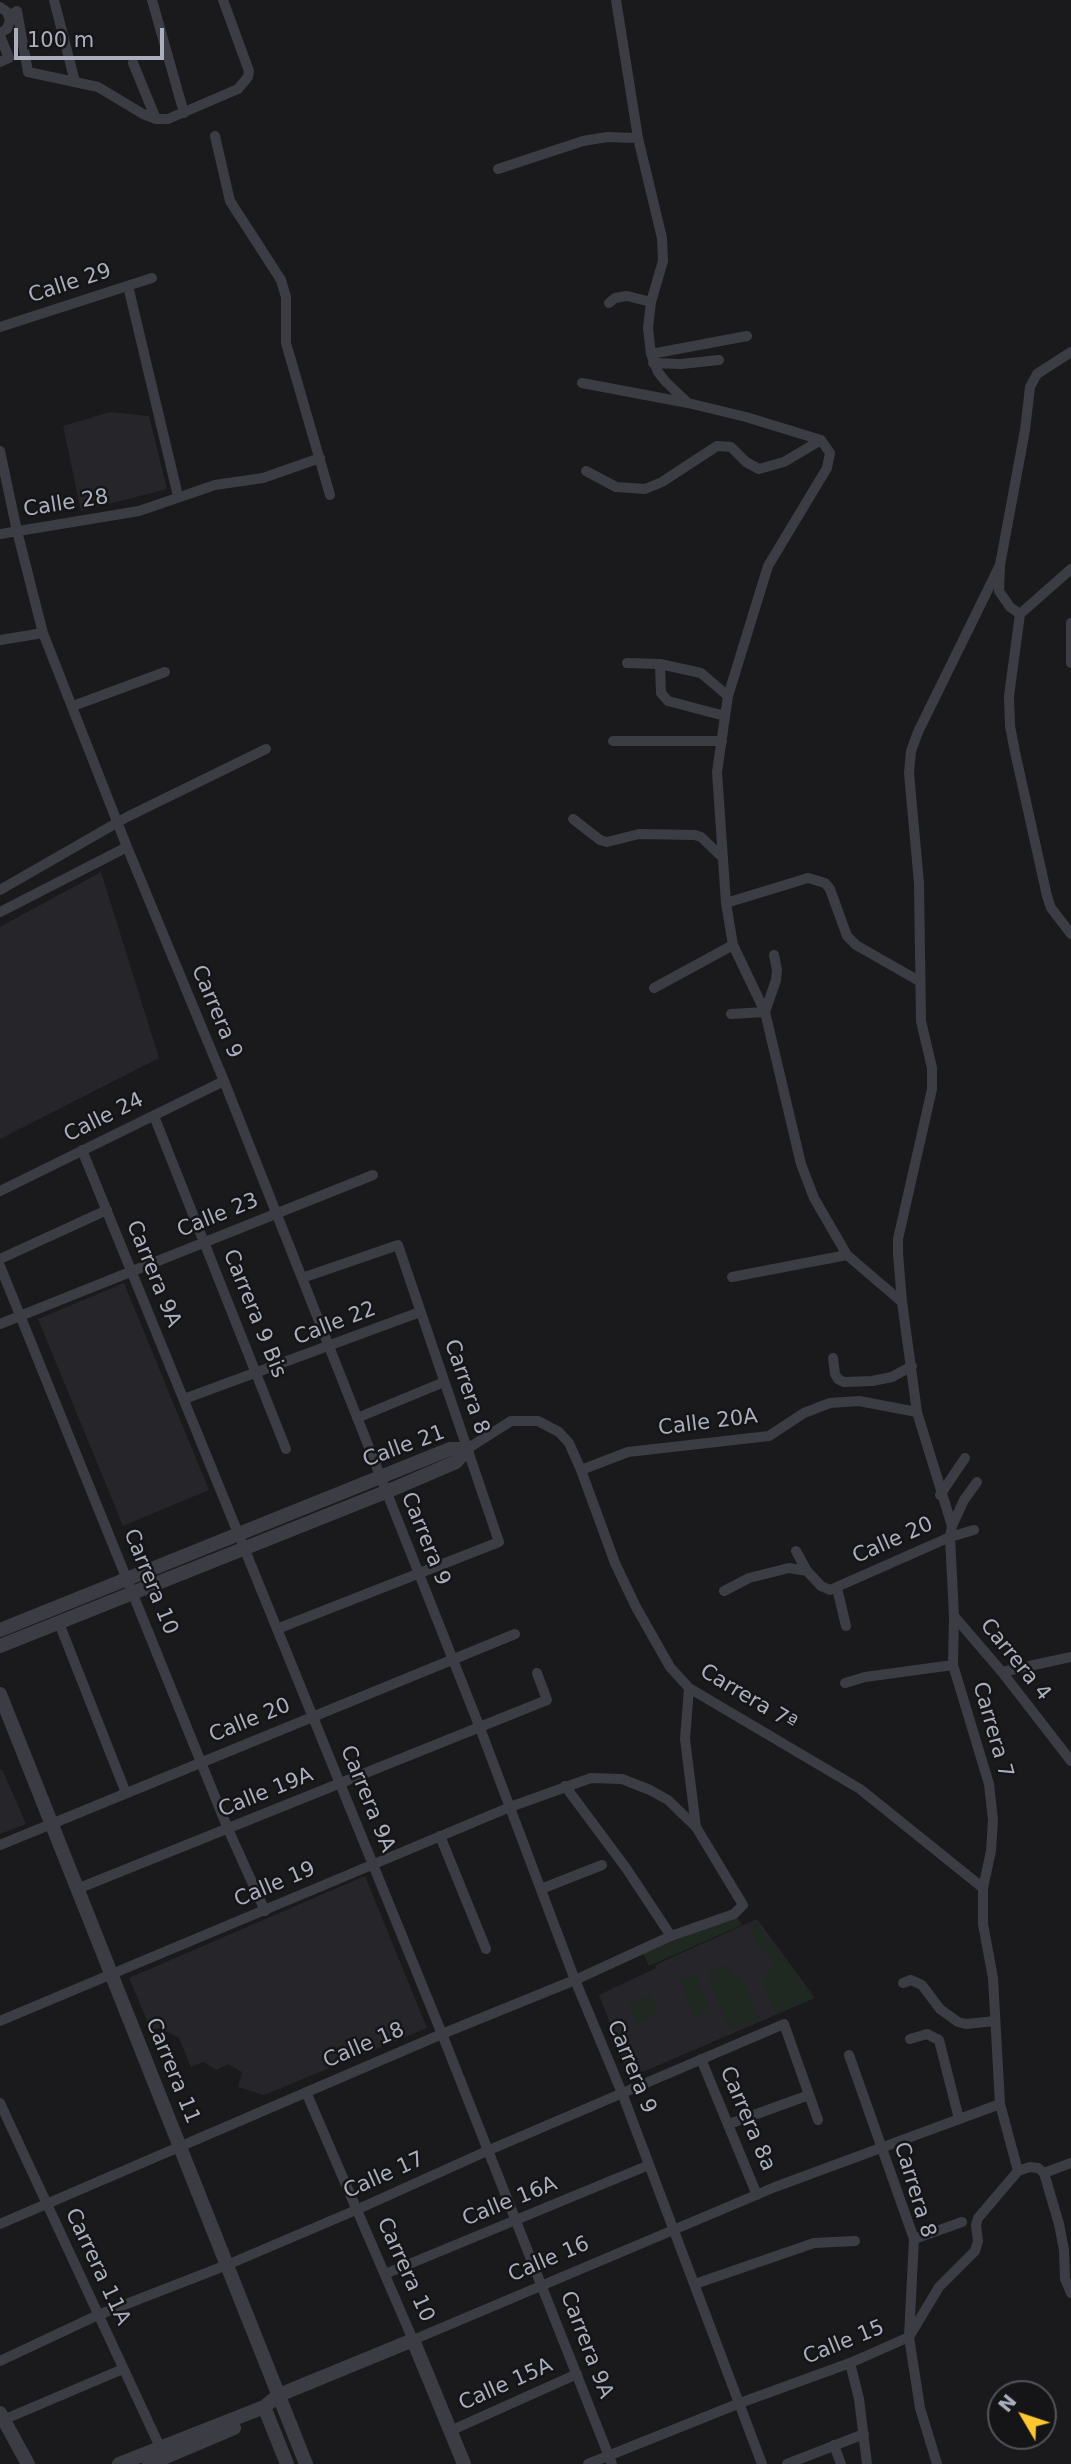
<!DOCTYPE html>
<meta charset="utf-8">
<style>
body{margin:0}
#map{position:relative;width:1071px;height:2464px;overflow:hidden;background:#1a1a1d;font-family:"DejaVu Sans",sans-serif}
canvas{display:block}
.north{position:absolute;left:987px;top:2380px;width:70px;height:70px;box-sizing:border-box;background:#151518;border:2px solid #51535a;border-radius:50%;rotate:309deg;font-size:19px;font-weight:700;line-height:28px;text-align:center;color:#abafbd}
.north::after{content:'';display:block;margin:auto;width:24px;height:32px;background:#ffc72f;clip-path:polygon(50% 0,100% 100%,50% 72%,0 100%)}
.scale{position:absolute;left:14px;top:28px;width:150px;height:32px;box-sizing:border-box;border:4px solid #abafbd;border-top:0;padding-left:9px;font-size:21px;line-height:24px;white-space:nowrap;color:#abafbd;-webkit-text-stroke:5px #151518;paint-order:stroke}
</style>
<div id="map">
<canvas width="1071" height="2464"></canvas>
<div class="north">N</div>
<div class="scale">100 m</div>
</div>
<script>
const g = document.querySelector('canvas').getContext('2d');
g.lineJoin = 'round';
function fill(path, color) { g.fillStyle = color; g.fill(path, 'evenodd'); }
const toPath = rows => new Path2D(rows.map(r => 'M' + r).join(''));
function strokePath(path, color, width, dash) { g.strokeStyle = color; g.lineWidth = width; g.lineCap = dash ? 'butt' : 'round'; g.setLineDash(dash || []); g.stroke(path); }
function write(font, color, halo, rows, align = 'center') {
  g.font = font + ' "DejaVu Sans",sans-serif'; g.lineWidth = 5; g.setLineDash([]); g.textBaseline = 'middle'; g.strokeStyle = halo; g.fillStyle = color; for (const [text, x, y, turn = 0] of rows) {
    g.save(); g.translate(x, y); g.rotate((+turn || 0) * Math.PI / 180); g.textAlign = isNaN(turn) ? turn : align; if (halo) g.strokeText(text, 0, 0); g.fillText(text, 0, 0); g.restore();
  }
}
fill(toPath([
 [110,412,149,416,167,489,81,511,63,426],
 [101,872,159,1058,0,1139,0,927],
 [124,1283,209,1490,123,1526,38,1319],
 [2,1769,26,1824,0,1834,0,1770],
 [365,1876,427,2028,264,2095,238,2087,242,2072,228,2064,217,2070,203,2062,191,2067,179,2038,160,2028,151,2030,129,1978],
 [757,1919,815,1998,631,2077,599,1995,656,1968,655,1965]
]), '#26262a');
fill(toPath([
 [736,1916,742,1925,649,1966,643,1953],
 [756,1924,781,1955,775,1961,757,1945,757,1940,749,1928],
 [782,1956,814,1998,776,2013,763,1981,769,1975,766,1971],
 [726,1965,746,1986,758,2018,729,2029,707,1973],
 [696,1974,710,2011,694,2016,680,1981],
 [651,1995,658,2013,637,2023,629,2004],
 [613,2022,630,2064,625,2066,609,2024]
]), '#1f2821');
strokePath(toPath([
 [54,0,75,82],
 [152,0,184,113],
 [616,0,638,138,662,238,663,261,651,302,648,328,651,354,658,372,665,381,688,403],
 [0,7,7,12,10,20,7,29,0,33],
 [9,16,17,11,28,72,98,87,143,114,156,119,168,119,238,89,248,77,249,71,223,0],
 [0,36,9,58,0,62],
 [133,63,156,119],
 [215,136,230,201,281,280,286,297,286,343,330,495],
 [498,169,583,141,607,137,638,138],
 [128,286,178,496],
 [609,303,615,298,627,296,651,302],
 [0,327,152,278],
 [651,354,747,336],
 [653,363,681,364,719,360],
 [582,383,688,403,746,417,821,440,830,453,827,468,768,566,728,696,717,772,726,903,733,945,765,1012,801,1164,814,1198,847,1255,902,1302],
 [0,451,17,531,43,633,127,847,224,1081,480,1728,575,1980,622,2093,762,2464],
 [586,471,616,487,645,489,662,482,717,446,731,447,746,462,759,469,784,462,821,440],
 [0,534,139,511,215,485,263,478,320,458],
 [1000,565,918,732,911,751,909,773,919,883,921,1021,932,1068,932,1089,898,1239,898,1253,902,1302,917,1412,952,1526,950,1537,954,1616,953,1665,989,1784,993,1820,991,1851,983,1888,983,1924,993,1978,1000,2104,1018,2171],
 [1071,569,1020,614,1009,696,1010,726,1015,752,1047,896,1051,908,1071,934],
 [1020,614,1010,607,999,591,1000,565,1025,430,1030,387,1037,374,1071,352],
 [1071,623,1071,663],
 [0,640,43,633],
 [627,663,660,664,701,673,728,696],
 [660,664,661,693,668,701,725,716],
 [73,706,165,672],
 [613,741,722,741],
 [573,819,600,840,607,842,639,834,695,835,701,837,723,858],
 [0,890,127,817,266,749],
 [726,903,808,878,825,883,830,889,847,936,856,945,919,981],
 [0,912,127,847],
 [654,988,733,945],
 [731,1014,765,1012,776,980,777,970,774,955],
 [154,1116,286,1449],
 [82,1150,442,2034,612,2464],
 [0,1191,224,1081],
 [0,1259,107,1210],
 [0,1266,228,1829,265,1911],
 [732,1277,847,1255],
 [0,1324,373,1175],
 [833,1358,835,1374,838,1379,844,1382,872,1381,892,1377,912,1366],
 [184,1399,420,1312],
 [357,1418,444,1382],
 [467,1449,511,1421,538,1421,559,1432,569,1443,581,1470,615,1563,636,1607,670,1667,689,1688,860,1789,983,1888],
 [581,1470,628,1452,769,1436,804,1413,830,1403,859,1401,917,1412],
 [940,1495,965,1458],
 [952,1526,964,1500,977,1482],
 [796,1551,807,1571,821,1586,830,1590,950,1537,974,1530],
 [837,1588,846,1626],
 [724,1591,749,1578,789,1568,807,1571],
 [954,1616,1002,1672,1071,1761],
 [59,1623,126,1793],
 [277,1629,499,1542,398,1245,302,1278],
 [1002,1672,1071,1657],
 [845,1683,865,1677,953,1665],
 [689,1688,685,1739,696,1827],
 [565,1786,626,1868,671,1936],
 [440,1836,486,1949],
 [0,1845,515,1634],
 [77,1889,547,1700,537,1673],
 [541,1889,602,1865],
 [903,1983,911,1980,922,1985,940,2009,958,2022,966,2024,995,2021],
 [0,2021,510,1807,591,1778,622,1779,650,1790,668,1800,696,1827,743,1905,734,1914,671,1936,575,1980,442,2034,0,2224],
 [910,2039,927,2034,939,2040,959,2119],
 [849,2055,914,2239,909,2337,920,2408,937,2464],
 [701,2059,757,2195],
 [306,2092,413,2340,775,2187,1000,2104],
 [0,2103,160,2447,161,2454],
 [729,2124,809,2095],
 [1044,2173,1059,2224,1064,2250,1065,2279,1071,2293],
 [914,2239,962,2222],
 [385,2274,649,2165],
 [695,2284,814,2243,855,2241],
 [0,2361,98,2315,227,2265,356,2210,487,2151,784,2024,818,2120],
 [850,2363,859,2399,867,2464],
 [3,2420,123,2369],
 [450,2431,577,2374],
 [834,2445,841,2464],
 [588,2464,740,2403,850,2363,909,2337,939,2287,975,2251,978,2241,976,2225,978,2218,1018,2171,1030,2167,1038,2168,1044,2173,1071,2163],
 [787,2464,864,2434]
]), '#3c3d44', 10);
strokePath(toPath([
 [0,1630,450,1449,467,1449],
 [0,1646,393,1489,456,1462,467,1449],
 [0,1694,306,2464],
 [0,2413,28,2464],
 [267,2414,287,2464],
 [119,2464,264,2407,279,2395,413,2340,464,2464],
 [149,2464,234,2428]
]), '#3c3d44', 14);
write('21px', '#abafbd', '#151518', [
 ["Calle 29",70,284,-18],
 ["Calle 28",66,504,-9],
 ["Carrera 9",216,1012,67],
 ["Calle 24",104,1118,-26],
 ["Calle 23",218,1216,-22],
 ["Carrera 9A",153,1274,68],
 ["Carrera 9 Bis",254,1314,68],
 ["Calle 22",335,1324,-21],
 ["Carrera 8",466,1387,71],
 ["Calle 20A",708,1423,-7],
 ["Calle 21",404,1447,-20],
 ["Carrera 9",425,1539,68],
 ["Calle 20",893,1541,-24],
 ["Carrera 10",150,1582,68],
 ["Carrera 4",1015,1660,51],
 ["Carrera 7ª",748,1698,31],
 ["Calle 20",250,1721,-22],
 ["Carrera 7",992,1730,74],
 ["Calle 19A",266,1793,-22],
 ["Carrera 9A",367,1799,68],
 ["Calle 19",275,1885,-23],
 ["Calle 18",364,2046,-23],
 ["Carrera 9",631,2067,68],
 ["Carrera 11",172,2071,68],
 ["Carrera 8a",747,2119,67],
 ["Calle 17",384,2176,-24],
 ["Carrera 8",914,2190,73],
 ["Calle 16A",510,2202,-22],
 ["Calle 16",549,2260,-23],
 ["Carrera 11A",97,2267,65],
 ["Carrera 10",405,2270,66],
 ["Calle 15",844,2343,-22],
 ["Carrera 9A",586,2345,69],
 ["Calle 15A",506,2385,-24]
]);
</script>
